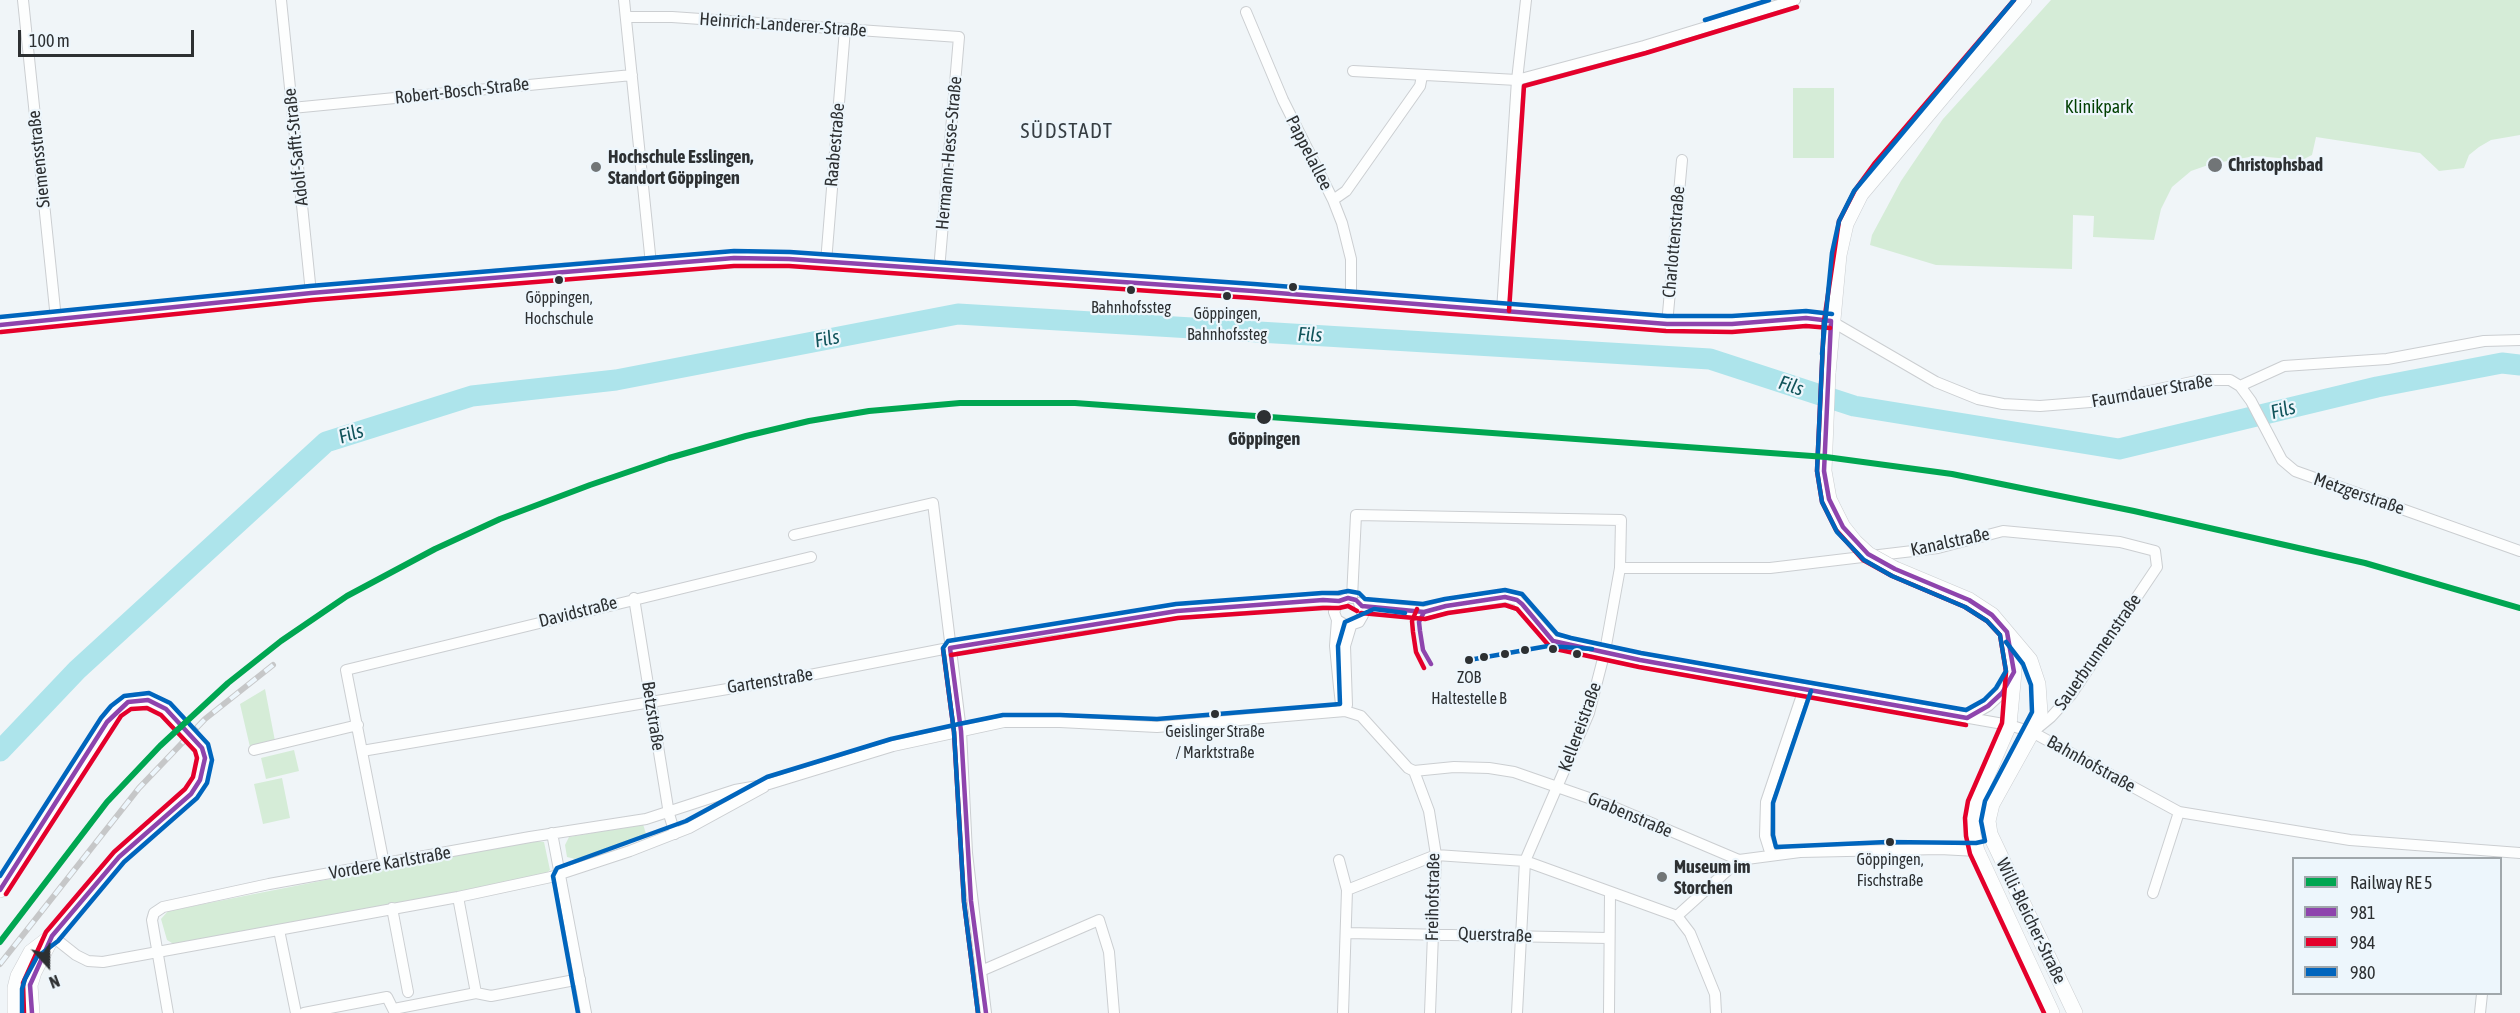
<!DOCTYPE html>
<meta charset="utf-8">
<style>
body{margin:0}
#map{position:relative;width:2520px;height:1013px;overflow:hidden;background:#f0f5f8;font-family:"Asap Condensed",sans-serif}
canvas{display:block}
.legend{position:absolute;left:2292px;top:857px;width:210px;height:138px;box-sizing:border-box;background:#edf6fc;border:2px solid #a0a7ab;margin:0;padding:8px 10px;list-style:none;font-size:18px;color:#2d3032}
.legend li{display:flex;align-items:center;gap:12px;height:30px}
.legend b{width:30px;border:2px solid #a0a7ab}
.north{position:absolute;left:18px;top:935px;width:60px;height:60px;-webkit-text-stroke:4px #edf6fc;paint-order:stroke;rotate:159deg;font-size:16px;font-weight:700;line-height:24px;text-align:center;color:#2d3032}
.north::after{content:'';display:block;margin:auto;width:21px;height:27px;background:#2d3032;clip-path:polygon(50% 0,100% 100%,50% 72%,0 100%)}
.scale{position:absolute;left:18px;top:30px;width:176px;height:27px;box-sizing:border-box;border:3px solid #2d3032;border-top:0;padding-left:8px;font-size:18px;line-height:21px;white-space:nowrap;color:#2d3032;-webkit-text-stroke:4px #edf6fc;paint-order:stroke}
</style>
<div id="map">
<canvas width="2520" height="1013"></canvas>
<ul class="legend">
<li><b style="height:8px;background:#00a651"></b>Railway RE 5</li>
<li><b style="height:8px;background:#8e44ad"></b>981</li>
<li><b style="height:8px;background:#e4002b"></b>984</li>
<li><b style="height:8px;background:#0065bd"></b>980</li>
</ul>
<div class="north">N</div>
<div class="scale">100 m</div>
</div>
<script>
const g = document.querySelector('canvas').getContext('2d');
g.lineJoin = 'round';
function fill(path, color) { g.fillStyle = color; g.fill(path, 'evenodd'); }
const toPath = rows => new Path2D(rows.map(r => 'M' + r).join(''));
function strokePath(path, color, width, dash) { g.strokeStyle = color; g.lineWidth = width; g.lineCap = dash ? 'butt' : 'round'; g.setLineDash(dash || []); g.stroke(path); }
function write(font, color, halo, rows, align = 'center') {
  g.font = font + ' "Asap Condensed",sans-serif'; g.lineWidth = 4.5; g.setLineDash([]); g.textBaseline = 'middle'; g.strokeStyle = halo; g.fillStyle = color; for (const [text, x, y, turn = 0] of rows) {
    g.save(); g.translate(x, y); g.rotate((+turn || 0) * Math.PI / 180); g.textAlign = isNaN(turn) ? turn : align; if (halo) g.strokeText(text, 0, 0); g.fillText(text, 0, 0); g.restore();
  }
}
fill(toPath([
 [2051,0,2520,0,2520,135,2491,140,2479,147,2469,155,2464,168,2439,171,2420,153,2316,137,2312,155,2302,160,2255,156,2211,164,2191,171,2172,187,2161,209,2154,240,2093,237,2094,216,2073,215,2072,269,1936,265,1870,245,1872,235,1901,181,1943,119],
 [1793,88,1834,88,1834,158,1793,158],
 [265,689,275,741,250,747,240,704],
 [294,750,299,771,266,779,261,758],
 [282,778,290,818,263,824,254,784],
 [643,824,646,834,599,853,575,859,567,857,565,845,569,837],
 [529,840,544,842,550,870,544,875,177,946,167,940,161,919,168,911]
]), '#d5ecd7');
strokePath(toPath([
 [0,751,77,670,326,442,472,396,616,380,958,314,1710,359,1854,406,2119,449,2377,387,2502,363,2520,365]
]), '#ade4eb', 21);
const street = toPath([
 [23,0,56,319],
 [281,0,311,293],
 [624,0,651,264],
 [1246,12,1283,100,1333,200,1342,223,1351,259,1351,299],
 [626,17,672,17,959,37,939,270],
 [1353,71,1517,80,1644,46,1795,0],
 [292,108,632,75],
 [1333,200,1346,191,1420,86,1422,76],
 [826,262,845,29],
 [1502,311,1517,80,1526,0],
 [1831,321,1936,382,1978,399,2003,404,2040,406,2103,401,2201,380,2230,380,2240,386,2251,401,2282,460,2295,471,2520,551],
 [1667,324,1682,160],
 [2240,386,2284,366,2387,359,2484,341,2520,340],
 [794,535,933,503,961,731,967,853,986,1013],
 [1620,568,1770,568,1938,548,2003,531,2120,542,2155,551,2157,567,2071,695,2051,717,2034,731],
 [634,598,669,814,675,834],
 [1352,598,1356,515,1621,520,1620,568,1605,651,1589,713,1525,861,1517,1013],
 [1362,606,1424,612,1446,606,1505,597,1517,600,1553,641,1640,660,2009,725,2032,732,2179,812,2350,840,2520,853],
 [1337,620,1347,626,1359,622,1363,615,1359,603],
 [1347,705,1345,646,1351,626],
 [1345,711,1341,704,1339,687,1335,646,1337,620,1334,612,1337,605,1345,599],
 [1967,718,1988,706,2002,693,2012,676],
 [254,750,358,725],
 [362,751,810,675,1005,637,1177,611,1323,600,1339,601],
 [1414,771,1454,767,1489,768,1514,772,1609,805,1739,860,1800,852,1940,849,1977,851],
 [552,833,586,1013],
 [1771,855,1765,836,1766,802,1804,689],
 [1339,860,1347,890,1343,1013],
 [384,864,346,670,811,557],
 [1347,890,1436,855,1525,861,1677,916],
 [2153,893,2179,812],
 [458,897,476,993],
 [392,908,408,992],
 [1677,916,1690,933,1704,967,1715,994,1716,1013],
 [1677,916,1739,860],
 [279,930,296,1013],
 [1346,933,1608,938],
 [52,936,76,955,88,961,103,962,458,897,551,877,630,851,689,828,764,787],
 [981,971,1099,920,1109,952,1114,1013],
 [394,1009,476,993,491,996,580,979],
 [168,1013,152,920,154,913,163,907,269,884,530,837,646,819,735,790,769,784,893,746,1004,722,1060,722,1157,727,1345,711,1361,716,1408,768,1414,771,1429,811,1436,855,1430,1013],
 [304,1013,387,997,395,1013],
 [1609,1013,1610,893],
 [2480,1013,2482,994]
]);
const secondary = toPath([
 [0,325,311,293,605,267,734,258,789,259,1253,291,1667,324,1732,324,1772,319,1806,318,1831,321],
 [1828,373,1839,255,1846,224,1861,194,2024,0],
 [1895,569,1969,600,1992,615,2030,660,2038,684,2040,713,2032,732,1992,804,1988,821,1990,834,2075,1013],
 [2008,634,2014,672,2009,725,1975,803,1972,819,1973,835,1977,851,2052,1013],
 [0,890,107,722,116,711,128,702,138,700,148,700,166,709],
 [15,1013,15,988,18,976,31,952,52,936,119,857,191,794,200,780,205,758,202,748,195,739],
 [32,1013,30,985,34,972,52,937]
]);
strokePath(street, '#cbced1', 12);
strokePath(secondary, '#cbced1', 16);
strokePath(street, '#fdfefe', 10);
strokePath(secondary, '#fdfefe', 15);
const rail = toPath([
 [0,964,139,788,205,719,273,665]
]);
strokePath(rail, '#c6c7c8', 6);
strokePath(rail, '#edf6fc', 4, [11]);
const secondaryBridge = toPath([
 [1828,373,1824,471,1829,499,1843,527,1855,542,1868,554,1895,569],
 [166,709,195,739]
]);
strokePath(secondaryBridge, '#cbced1', 16, []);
strokePath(secondaryBridge, '#fdfefe', 15);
strokePath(toPath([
 [1831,321,1824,471,1829,499,1843,527,1868,554,1895,569,1969,600,1992,615,2007,632,2014,672,2002,693,1988,706,1967,718],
 [0,325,311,293,734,258,789,259,1253,291,1667,324,1732,324,1806,318,1831,321],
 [1362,606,1424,612,1446,606,1505,597,1517,600,1522,604,1553,641,1640,660,1967,718],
 [1424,612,1419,622,1420,631,1423,650,1431,664],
 [950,648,1177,611,1323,600,1339,601,1348,598,1356,600,1362,606],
 [950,648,961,731,971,901,986,1013],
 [0,890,107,722,128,702,148,700,166,709,202,748,205,758,200,780,191,794,119,857,52,936,30,985,32,1013]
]), '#8e44ad', 4.5);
strokePath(toPath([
 [2014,0,1874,164,1855,190,1839,221,1824,321,1817,471,1822,502,1836,530,1863,560,1892,576,1965,607,1987,621,2000,635,2006,672,2002,723,1968,801,1965,818,1966,836,1970,854,2044,1013],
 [1509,311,1524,86,1646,53,1797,7],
 [1,332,312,300,734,266,789,266,1252,298,1666,331,1732,332,1806,326,1830,328],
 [1417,609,1412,621,1413,632,1416,652,1424,668],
 [1361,613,1425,619,1448,613,1505,605,1517,609,1551,648,1639,667,1966,725],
 [943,649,954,732,964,902,978,1013],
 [951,655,1178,618,1323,608,1339,608,1348,606,1357,611],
 [6,894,121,716,131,709,147,708,161,715,195,751,197,758,193,777,185,789,114,852,46,932,23,983,24,1013]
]), '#e4002b', 4.5);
strokePath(toPath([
 [1705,20,1769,0],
 [0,317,310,286,734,251,790,252,1254,284,1667,316,1732,316,1806,311,1832,314],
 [1822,354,1832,253,1839,221,1854,191,2014,0],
 [1469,660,1548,646,1592,649],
 [1811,691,1773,803,1773,835,1776,847,1887,842,1976,843,1985,841,1981,821,1985,801,2032,712,2031,685,2023,664,2006,642],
 [0,876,101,718,111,706,124,696,149,693,170,703,208,744,212,760,207,783,197,798,124,862,58,941,37,957,25,979,22,989,22,1013],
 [578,1013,553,876,557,868,686,821,767,777,891,739,959,724,1003,715,1060,715,1157,719,1340,704,1338,646,1345,622,1374,609,1405,613],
 [978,1013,964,902,954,732,943,648,948,641,1176,604,1322,593,1338,593,1348,591,1359,593,1365,599,1423,604,1445,599,1505,590,1522,594,1557,634,1571,638,1641,653,1966,710,1984,700,1996,688,2006,671,2000,635,1987,621,1965,607,1892,576,1864,560,1837,532,1822,502,1817,471,1824,321]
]), '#0065bd', 4.5);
strokePath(toPath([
 [0,942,107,802,160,746,228,683,281,641,347,596,435,549,500,519,590,485,669,458,746,436,809,421,869,411,960,403,1075,403,1826,457,1952,474,2134,511,2365,563,2520,608]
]), '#00a651', 6);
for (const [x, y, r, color] of [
 [2215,165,8,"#717577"],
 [596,167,6,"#717577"],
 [559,280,5,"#2d3032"],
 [1293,287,5,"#2d3032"],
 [1131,290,5,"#2d3032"],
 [1227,296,5,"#2d3032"],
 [1264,417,8,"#2d3032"],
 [1553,649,5,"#2d3032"],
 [1525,650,5,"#2d3032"],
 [1505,654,5,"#2d3032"],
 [1577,654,5,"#2d3032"],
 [1484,657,5,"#2d3032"],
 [1469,660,5,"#2d3032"],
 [1215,714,5,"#2d3032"],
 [1890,842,5,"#2d3032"],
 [1662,877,6,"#717577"]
]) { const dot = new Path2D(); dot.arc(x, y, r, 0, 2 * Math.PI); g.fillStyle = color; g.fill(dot); strokePath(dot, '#edf6fc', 2); }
write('16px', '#2d3032', '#edf6fc', [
 ["Göppingen,",559,298],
 ["Hochschule",559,319],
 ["Bahnhofssteg",1131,308],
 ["Göppingen,",1227,314],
 ["Bahnhofssteg",1227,335],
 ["ZOB",1469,678],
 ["Haltestelle B",1469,699],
 ["Geislinger Straße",1215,732],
 ["/ Marktstraße",1215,753],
 ["Göppingen,",1890,860],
 ["Fischstraße",1890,881]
]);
write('18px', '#2d3032', '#edf6fc', [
 ["Heinrich-Landerer-Straße",783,25,4],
 ["Robert-Bosch-Straße",462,91,-6],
 ["Raabestraße",835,145,-85],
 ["Adolf-Safft-Straße",296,147,-96],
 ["Hermann-Hesse-Straße",949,153,-85],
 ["Pappelallee",1309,153,63],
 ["Siemensstraße",39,159,-96],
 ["Charlottenstraße",1674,242,-85],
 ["Faurndauer Straße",2152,391,-10],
 ["Metzgerstraße",2359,494,19],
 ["Kanalstraße",1950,542,-12],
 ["Davidstraße",578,612,-14],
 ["Sauerbrunnenstraße",2098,652,-55],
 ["Gartenstraße",770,681,-9],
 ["Betzstraße",653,716,81],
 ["Kellereistraße",1580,727,-70],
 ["Bahnhofstraße",2091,764,29],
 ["Grabenstraße",1630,815,23],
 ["Vordere Karlstraße",390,863,-10],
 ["Freihofstraße",1433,897,-89],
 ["Willi-Bleicher-Straße",2031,921,64],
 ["Querstraße",1495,935,2]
]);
write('18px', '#013f01', '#edf6fc', [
 ["Klinikpark",2099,107]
]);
write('bold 18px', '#2d3032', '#edf6fc', [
 ["Hochschule Esslingen,",608,157],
 ["Standort Göppingen",608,178],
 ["Christophsbad",2228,165],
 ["Museum im",1674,867],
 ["Storchen",1674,888]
], 'left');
write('bold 18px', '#2d3032', '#edf6fc', [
 ["Göppingen",1264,439]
]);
write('italic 20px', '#11545b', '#edf6fc', [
 ["Fils",1310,335,3],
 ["Fils",827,339,-11],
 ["Fils",1791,386,18],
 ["Fils",2283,410,-14],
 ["Fils",351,434,-17]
]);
g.letterSpacing = '1.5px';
write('21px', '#373e43', '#edf6fc', [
 ["SÜDSTADT",1067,131]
]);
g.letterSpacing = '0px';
</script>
